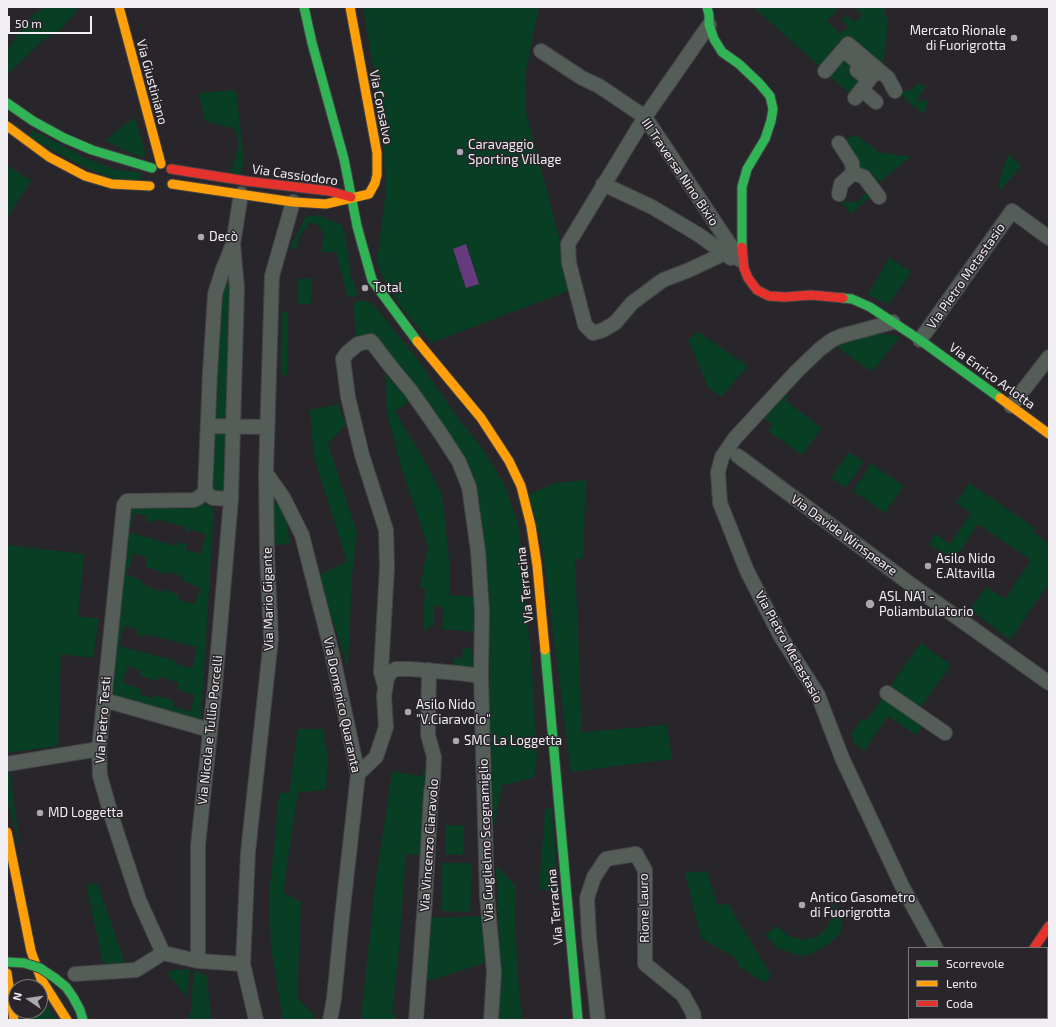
<!DOCTYPE html>
<meta charset="utf-8">
<style>
body{margin:0}
#map{position:relative;width:1056px;height:1027px;overflow:hidden;background:#28262a;font-family:"Exo 2",sans-serif}
canvas{display:block}
.frame{position:absolute;inset:0;border:8px solid #f0eef2;pointer-events:none}
.legend{position:absolute;left:908px;top:947px;width:140px;height:72px;box-sizing:border-box;background:#29252b;border:1px solid #79757b;margin:0;padding:5px 7px;list-style:none;font-size:12px;color:#f0eef2}
.legend li{display:flex;align-items:center;gap:8px;height:20px}
.legend b{width:20px;border:1px solid #79757b}
.north{position:absolute;left:8px;top:979px;width:40px;height:40px;box-sizing:border-box;background:#29252b;border:1px solid #79757b;border-radius:50%;rotate:283deg;font-size:11px;font-weight:700;line-height:16px;text-align:center;color:#f0eef2}
.north::after{content:'';display:block;margin:auto;width:14px;height:18px;background:#aaa8ac;clip-path:polygon(50% 0,100% 100%,50% 72%,0 100%)}
.scale{position:absolute;left:8px;top:16px;width:84px;height:18px;box-sizing:border-box;border:2px solid #f0eef2;border-top:0;padding-left:5px;font-size:12px;line-height:14px;white-space:nowrap;color:#f0eef2;-webkit-text-stroke:3px #29252b;paint-order:stroke}
</style>
<div id="map">
<canvas width="1056" height="1027"></canvas>
<div class="frame"></div>
<ul class="legend">
<li><b style="height:5px;background:#30b455"></b>Scorrevole</li>
<li><b style="height:5px;background:#ff9f0a"></b>Lento</li>
<li><b style="height:5px;background:#e5322d"></b>Coda</li>
</ul>
<div class="north">N</div>
<div class="scale">50 m</div>
</div>
<script>
const g = document.querySelector('canvas').getContext('2d');
g.lineJoin = 'round';
function fill(path, color) { g.fillStyle = color; g.fill(path, 'evenodd'); }
const toPath = rows => new Path2D(rows.map(r => 'M' + r).join(''));
function strokePath(path, color, width, dash) { g.strokeStyle = color; g.lineWidth = width; g.lineCap = dash ? 'butt' : 'round'; g.setLineDash(dash || []); g.stroke(path); }
function write(font, color, halo, rows, align = 'center') {
  g.font = font + ' "Exo 2",sans-serif'; g.lineWidth = 3; g.setLineDash([]); g.textBaseline = 'middle'; g.strokeStyle = halo; g.fillStyle = color; for (const [text, x, y, turn = 0] of rows) {
    g.save(); g.translate(x, y); g.rotate((+turn || 0) * Math.PI / 180); g.textAlign = isNaN(turn) ? turn : align; if (halo) g.strokeText(text, 0, 0); g.fillText(text, 0, 0); g.restore();
  }
}
fill(toPath([
 [47,7,75,7,77,11,60,30,42,41,7,75,7,51,19,32,35,13],
 [363,7,539,7,525,77,526,112,573,289,431,343,402,308,385,282,378,265,378,254,386,190,381,113],
 [753,7,838,7,834,14,827,21,840,34,848,27,841,20,846,15,854,22,862,15,854,7,884,7,888,23,883,66,852,50,824,70],
 [839,57,867,80,854,97,826,73],
 [916,84,926,86,919,96,918,101,928,100,924,114,907,101,899,91,907,91,914,88],
 [236,90,244,161,240,175,231,172,239,144,235,129,205,121,199,93],
 [135,118,146,155,142,158,106,141,118,129],
 [33,130,87,159,117,170,142,172,141,181,112,178,84,167,28,137],
 [858,136,878,152,911,157,877,184,873,175,857,170,843,144,848,137],
 [1008,154,1021,166,1001,190,998,187],
 [7,165,31,181,7,218],
 [865,193,869,193,869,198,851,214,842,202,857,202,862,198],
 [318,215,342,225,346,238,351,277,359,296,348,297,336,252,321,252,324,233,319,226,310,222,300,236,296,249,289,249,306,217],
 [889,257,911,272,889,304,868,295],
 [229,265,233,296,227,420,213,420,220,297],
 [312,278,311,304,297,304,298,279],
 [359,300,372,303,413,353,458,418,485,452,506,488,519,527,532,668,537,758,534,778,502,785,494,829,488,736,490,669,489,613,477,500,406,377,373,334,361,336,356,336,353,304],
 [282,311,288,312,287,375,281,376],
 [698,332,748,366,721,397,709,388,688,340],
 [881,334,900,336,872,372,833,344,839,345,863,335],
 [385,374,410,401,395,411,428,467,442,494,449,559,449,595,473,597,474,632,442,629,444,607,434,606,434,627,428,626,427,631,423,631,425,588,420,586,428,547,401,467,387,413],
 [785,392,789,395,785,400,822,428,802,455,768,431,773,424,764,419],
 [338,404,346,425,328,443,357,534,352,575,348,668,318,575,347,562,314,457,310,410],
 [212,433,227,433,225,491,210,490],
 [849,452,864,462,846,488,831,478],
 [871,464,904,486,885,513,853,491],
 [586,480,583,558,575,560,582,732,667,725,672,759,571,772,542,545,529,494,556,483],
 [969,483,1035,528,1033,532,1049,544,1049,583,1010,640,970,609,986,587,1005,599,1031,560,978,524,954,560,929,544,935,534,950,544,971,513,956,503],
 [201,503,214,508,201,720,104,694,131,506],
 [134,513,147,516,146,521,154,523,156,519,186,527,185,532,188,533,189,529,206,534,201,554,186,550,187,544,178,542,176,546,129,532],
 [134,553,147,558,145,566,166,574,167,571,183,577,182,580,201,588,194,605,178,599,179,595,163,589,161,592,142,584,143,581,126,574],
 [124,626,138,630,136,635,144,637,145,634,197,647,192,668,176,664,177,661,119,646],
 [128,666,141,671,140,676,157,681,159,676,179,683,177,689,195,695,190,712,173,706,174,701,155,695,154,699,140,694,141,689,122,683],
 [278,503,287,522,290,543,273,546,274,504],
 [7,545,84,554,78,616,99,619,93,658,61,654,58,746,7,753],
 [921,643,951,665,919,710,889,688],
 [463,648,472,649,473,666,454,667,454,658,462,659],
 [883,697,924,724,916,735,888,716,864,751,855,744,851,735,862,718,866,721],
 [298,729,323,729,328,758,326,790,298,792,283,893,301,902,297,998,314,1014,314,1020,283,1020,271,948,269,896,279,796,280,793,289,793],
 [423,769,429,770,422,855,406,854,399,949,392,1014,396,1015,395,1020,361,1020,375,885,392,772,423,776],
 [10,772,20,848,7,799,7,773],
 [552,808,558,892,539,889,545,809],
 [446,825,464,826,463,855,445,854],
 [442,863,472,863,470,912,441,911],
 [496,866,516,886,515,921,518,975,522,1020,498,1020,501,981],
 [707,871,717,905,728,904,771,975,765,983,738,966,737,959,701,938,685,873],
 [97,883,125,963,104,967,86,885],
 [833,901,841,913,841,933,826,946,811,954,800,956,777,948,765,935,777,926,789,936,802,940,816,937,821,934,828,926,833,913],
 [483,916,487,962,425,982,428,918],
 [190,969,187,997,167,973,174,970],
 [194,970,207,976,211,1020,189,1020,191,1009],
 [40,993,56,1020,23,1020,22,1011,40,1011]
]), '#083e23');
fill(toPath([
 [466,244,479,284,466,288,453,249]
]), '#663a7d');
const street = toPath([
 [709,25,645,117,568,244,569,263,585,325,593,333,603,330,615,323,632,303,663,280,689,270,725,253],
 [541,51,582,78,599,86,645,117,740,260],
 [825,71,843,50,874,75,876,72,845,48,848,44,888,78,895,91],
 [862,90,876,102],
 [855,98,869,80,857,70],
 [839,143,852,163,853,173],
 [603,184,652,207,699,235,731,258],
 [839,194,841,184,853,173,864,177,879,197],
 [893,322,841,336,832,340,820,349,797,371,735,438,722,457,718,472,720,503,747,571,781,637,818,695,842,758,902,886,936,948],
 [920,340,1012,211,1049,238],
 [1011,406,1049,357],
 [208,426,267,427],
 [738,456,913,586,1049,683],
 [266,473,283,497,302,535,332,653,358,774,342,917,334,999,330,1020],
 [205,492,198,498,194,500,129,501,127,501,124,505,99,749,100,776,112,818,139,900,163,953,198,961,243,964],
 [231,499,213,498,205,492,210,373,215,294,223,269,233,244,241,194],
 [385,687,381,672,387,567,386,530,362,455,348,397,343,359,347,353,358,344,371,341,391,367,411,391,441,434,459,462,469,487,478,551,482,612,481,676,487,896,494,972,491,1020],
 [887,693,945,733],
 [104,700,210,730],
 [7,764,99,749],
 [358,774,376,757,386,727,384,696,387,678,391,672,396,669,411,669,458,673,481,676],
 [198,961,198,845,215,686,231,499,237,288,233,244],
 [75,974,136,970,163,953],
 [256,1020,243,964,248,852,271,639,267,554,266,473,272,276,293,202],
 [416,1020,425,901,431,794,433,780,434,757,428,735,429,670],
 [598,1020,589,937,587,898,594,877,606,859,636,854,645,870,645,964,683,995,693,1013,694,1020]
]);
const fast = toPath([
 [304,7,312,43,344,159,357,226,372,280,417,341],
 [707,7,709,15,709,25,714,39,722,52,739,64,759,83,770,96,773,109,771,121,765,139,747,169,742,187,742,247],
 [7,103,33,121,64,138,92,150,152,168],
 [843,298,852,299,870,307,920,340,1000,398],
 [545,650,578,1020]
]);
const slow = toPath([
 [119,7,161,164],
 [7,126,49,157,85,176,112,184,150,186],
 [172,184,293,202,326,204,369,194,375,183,377,175,377,153,350,7],
 [417,341,481,418,509,461,521,486,531,526,537,565,545,650],
 [1000,398,1049,434],
 [7,832,31,951,41,979,67,1020],
 [1047,959,1049,959],
 [7,973,14,1020],
 [982,1020,983,1018]
]);
const jam = toPath([
 [171,169,246,181,329,191,351,197],
 [742,247,744,268,748,278,757,290,769,296,785,297,811,295,843,298],
 [1034,948,1049,926]
]);
strokePath(street, '#444345', 16);
strokePath(fast, '#444345', 11);
strokePath(slow, '#444345', 11);
strokePath(jam, '#444345', 11);
strokePath(street, '#545d58', 14);
strokePath(fast, '#30b455', 9);
strokePath(slow, '#ff9f0a', 9);
strokePath(jam, '#e5322d', 9);
const fastBridge = toPath([
 [7,962,24,963,40,968,55,978,66,987,73,997,80,1010,83,1020]
]);
strokePath(fastBridge, '#444345', 11, []);
strokePath(fastBridge, '#30b455', 9);
for (const [x, y, r, color] of [
 [1014,38,4,"#aaa8ac"],
 [460,152,4,"#aaa8ac"],
 [201,237,4,"#aaa8ac"],
 [365,288,4,"#aaa8ac"],
 [928,566,4,"#aaa8ac"],
 [870,604,5,"#aaa8ac"],
 [408,712,4,"#aaa8ac"],
 [456,741,4,"#aaa8ac"],
 [40,813,4,"#aaa8ac"],
 [802,905,4,"#aaa8ac"]
]) { const dot = new Path2D(); dot.arc(x, y, r, 0, 2 * Math.PI); g.fillStyle = color; g.fill(dot); strokePath(dot, '#29252b', 1.5); }
write('13px', '#f0eef2', '#29252b', [
 ["Mercato Rionale",1006,31,"right"],
 ["di Fuorigrotta",1006,46,"right"],
 ["Caravaggio",468,145],
 ["Sporting Village",468,160],
 ["Decò",209,237],
 ["Total",373,288],
 ["Asilo Nido",936,559],
 ["E.Altavilla",936,574],
 ["ASL NA1 -",879,597],
 ["Poliambulatorio",879,612],
 ["Asilo Nido",416,705],
 ["\"V.Ciaravolo\"",416,720],
 ["SMC La Loggetta",464,741],
 ["MD Loggetta",48,813],
 ["Antico Gasometro",810,898],
 ["di Fuorigrotta",810,913]
], 'left');
write('13px', '#f0eef2', '#29252b', [
 ["Via Giustiniano",152,82,75],
 ["Via Consalvo",381,107,79],
 ["III Traversa Nino Bixio",680,172,56],
 ["Via Cassiodoro",295,175,8],
 ["Via Pietro Metastasio",966,276,-55],
 ["Via Enrico Arlotta",992,376,36],
 ["Via Davide Winspeare",844,535,36],
 ["Via Terracina",525,585,-96],
 ["Via Mario Gigante",268,599,-91],
 ["Via Pietro Metastasio",789,647,61],
 ["Via Domenico Quaranta",342,705,78],
 ["Via Pietro Testi",103,720,-86],
 ["Via Nicola e Tullio Porcelli",210,730,-84],
 ["Via Guglielmo Scognamiglio",486,840,-92],
 ["Via Vincenzo Ciaravolo",429,845,-86],
 ["Via Terracina",555,907,-95],
 ["Rione Lauro",644,908,-91]
]);
</script>
